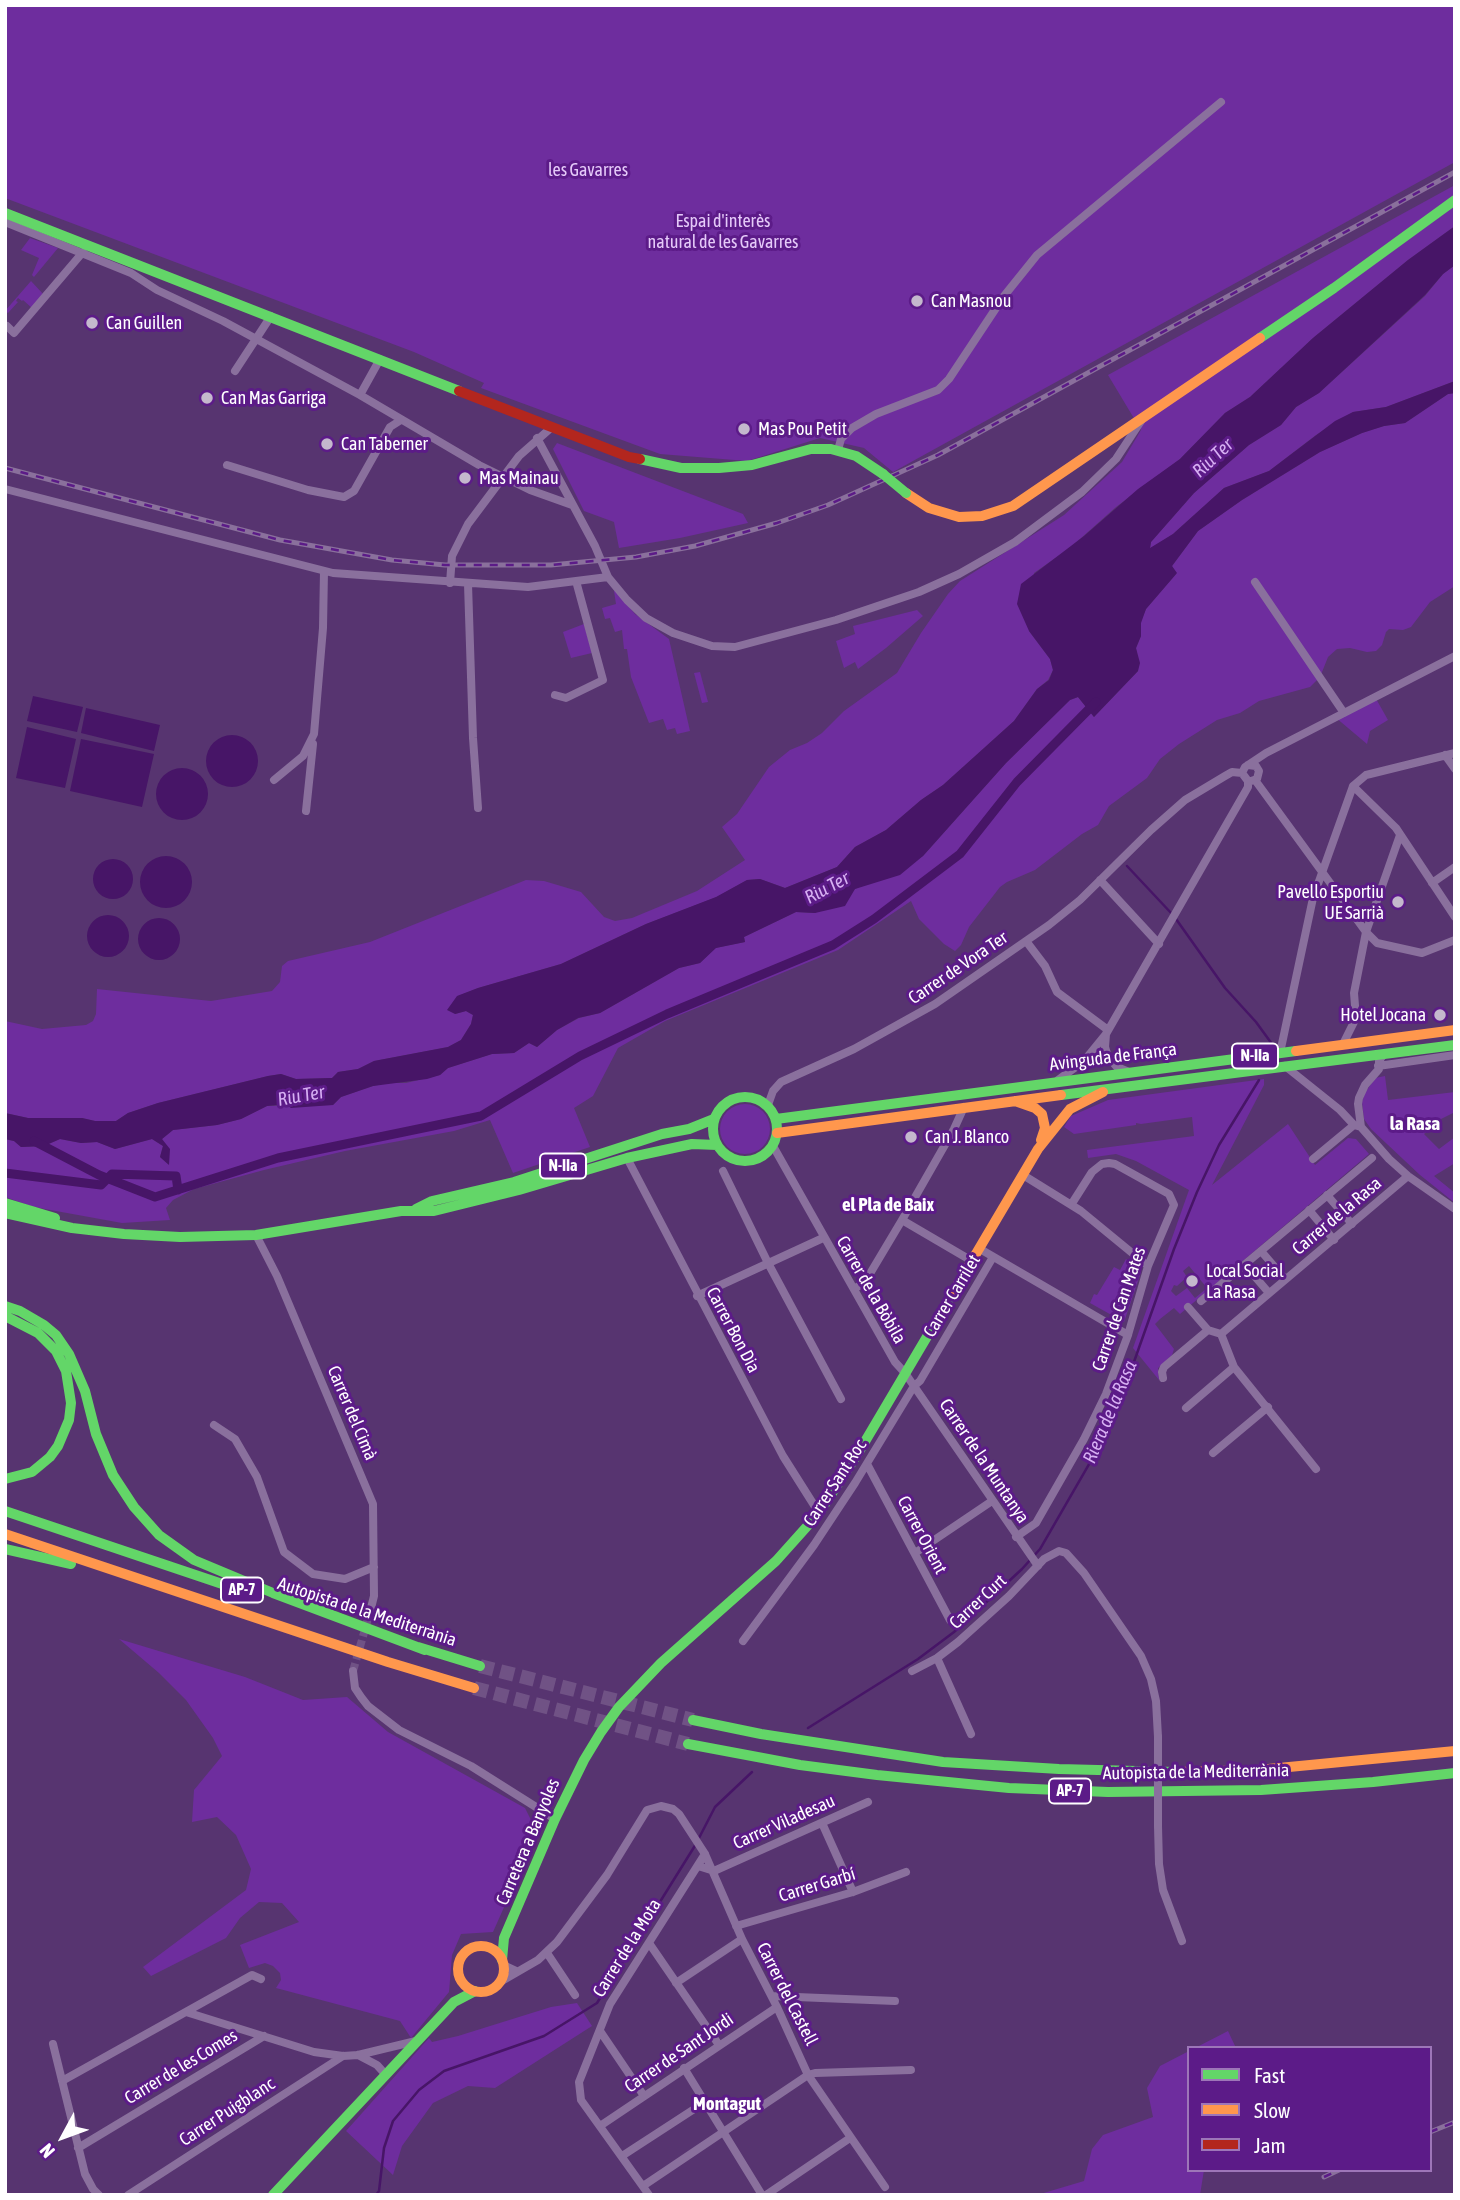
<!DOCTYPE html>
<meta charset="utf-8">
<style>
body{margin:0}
#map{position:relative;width:1460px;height:2200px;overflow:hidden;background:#573470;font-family:"Asap Condensed",sans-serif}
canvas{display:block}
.frame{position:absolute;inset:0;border:7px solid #fff;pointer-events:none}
.legend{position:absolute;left:1187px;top:2046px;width:245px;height:126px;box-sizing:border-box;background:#5c1b88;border:2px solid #9d76b8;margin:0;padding:9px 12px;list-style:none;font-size:21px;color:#fff}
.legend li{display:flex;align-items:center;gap:14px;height:35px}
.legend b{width:35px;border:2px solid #9d76b8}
.north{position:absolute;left:28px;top:2102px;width:70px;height:70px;-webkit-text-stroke:5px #5c1b88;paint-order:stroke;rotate:229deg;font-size:19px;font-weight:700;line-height:28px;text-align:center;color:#fff}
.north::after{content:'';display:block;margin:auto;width:24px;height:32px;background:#fff;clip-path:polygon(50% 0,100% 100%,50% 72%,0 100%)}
</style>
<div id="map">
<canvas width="1460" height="2200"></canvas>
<div class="frame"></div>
<ul class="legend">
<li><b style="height:9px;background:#63d668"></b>Fast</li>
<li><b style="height:9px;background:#ff974d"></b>Slow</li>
<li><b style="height:9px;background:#b3261e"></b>Jam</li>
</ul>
<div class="north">N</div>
</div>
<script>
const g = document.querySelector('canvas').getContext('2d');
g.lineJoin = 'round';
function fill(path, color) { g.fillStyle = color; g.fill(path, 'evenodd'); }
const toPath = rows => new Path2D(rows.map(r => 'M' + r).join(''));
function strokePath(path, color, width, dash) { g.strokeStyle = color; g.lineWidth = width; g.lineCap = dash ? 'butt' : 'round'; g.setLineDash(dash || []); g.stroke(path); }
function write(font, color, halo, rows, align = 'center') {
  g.font = font + ' "Asap Condensed",sans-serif'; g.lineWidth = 6; g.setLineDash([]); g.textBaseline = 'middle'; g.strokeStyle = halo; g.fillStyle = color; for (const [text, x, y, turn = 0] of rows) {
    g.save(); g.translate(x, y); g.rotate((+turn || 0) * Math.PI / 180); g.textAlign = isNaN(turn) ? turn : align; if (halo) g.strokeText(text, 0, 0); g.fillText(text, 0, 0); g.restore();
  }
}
fill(toPath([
 [5,5,1455,5,1455,162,893,472,864,448,820,438,747,461,660,454,481,388,484,383,414,352,5,198],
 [1455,185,1455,226,1408,260,1313,338,1250,397,1225,413,1180,459,1116,507,1071,547,1034,573,1029,631,1050,659,1053,670,1048,680,1037,689,1014,721,943,785,921,800,886,830,855,847,837,867,785,888,760,879,747,880,717,897,646,924,561,964,478,988,458,996,453,1003,455,1014,466,1011,473,1015,471,1024,461,1040,448,1047,374,1061,358,1069,338,1072,332,1078,296,1079,281,1074,268,1076,158,1103,128,1113,116,1121,95,1121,82,1118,28,1118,5,1113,5,1021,42,1029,86,1025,93,1021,96,1014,97,989,211,1001,272,991,280,982,282,966,288,961,370,942,526,880,544,881,581,892,604,917,615,921,632,918,697,891,745,860,722,827,737,814,769,767,790,750,807,743,822,733,844,711,897,673,921,633,948,594,960,581,1064,515,1122,462,1141,430,1108,375],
 [30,238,58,248,34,277,32,275,39,258,21,250],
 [1455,265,1455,381,1386,407,1353,412,1316,435,1269,471,1224,488,1173,534,1150,549,1151,542,1194,493,1249,445,1281,425,1296,407,1319,393,1425,296,1443,274],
 [31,281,44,295,33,309,23,300,22,301,18,298,16,301,18,302,8,313,5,311],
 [1455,393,1455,586,1430,602,1411,627,1403,630,1389,629,1386,632,1382,645,1376,651,1367,652,1350,648,1337,649,1328,657,1320,677,1310,687,1259,701,1240,713,1217,720,1179,744,1160,759,1147,778,1109,806,1098,825,1082,834,1035,870,1007,882,1000,887,969,927,961,945,955,951,944,944,919,919,911,901,838,950,665,1021,618,1048,593,1096,574,1108,590,1147,513,1173,490,1120,454,1131,345,1151,264,1170,194,1189,173,1200,166,1208,170,1220,122,1223,34,1207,5,1197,5,1139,14,1141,21,1147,44,1146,60,1139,81,1143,97,1142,115,1149,152,1139,163,1146,160,1157,168,1164,162,1139,173,1130,217,1125,241,1119,267,1106,333,1105,341,1097,373,1086,387,1083,406,1083,440,1075,448,1068,492,1054,514,1053,529,1043,537,1047,557,1030,579,1018,600,1013,679,968,700,963,715,948,745,942,744,937,796,912,815,913,855,889,923,856,1006,763,1070,700,1078,697,1094,717,1138,671,1136,648,1141,636,1140,623,1146,609,1176,574,1172,566,1198,531,1242,500,1320,452,1362,433,1384,426,1405,423,1448,394],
 [557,443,743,514,748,523,680,538,619,548,614,522,584,511,553,449],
 [614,591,616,591,635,614,669,639,690,731,677,734,675,728,667,730,663,719,649,723,631,677,627,649,624,649,622,630,615,632,610,618,605,619,602,608,616,604],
 [917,610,923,616,886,648,858,669,855,662,844,668,836,641,855,634,853,626],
 [584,624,592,653,571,658,563,632],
 [700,672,708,702,702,703,694,673],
 [1375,697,1388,720,1370,731,1367,744,1335,717],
 [1385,1076,1388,1100,1455,1092,1455,1112,1441,1119,1424,1134,1439,1149,1455,1137,1455,1163,1434,1176,1455,1193,1455,1203,1420,1175,1371,1129,1364,1119,1362,1102,1365,1093,1375,1078],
 [1264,1079,1264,1085,1212,1185,1288,1124,1315,1165,1348,1138,1356,1139,1369,1154,1180,1314,1174,1308,1160,1319,1155,1324,1174,1349,1172,1355,1158,1368,1159,1380,1133,1348,1189,1190,1136,1161,1116,1154,1088,1158,1087,1150,1194,1136,1192,1117,1141,1124,1136,1123,1136,1125,1074,1134,1064,1127,1071,1116,1108,1100],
 [1189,1266,1207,1288,1195,1298,1187,1288,1176,1296,1171,1291,1174,1285,1177,1286,1187,1277,1183,1271],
 '720 1129a25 25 0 1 1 50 0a25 25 0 1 1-50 0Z',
 [1126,1259,1141,1272,1124,1322,1090,1303,1094,1294,1097,1295,1114,1267,1120,1270],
 [119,1639,245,1677,303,1700,347,1697,388,1732,525,1808,535,1828,521,1869,493,1932,461,1934,452,1955,449,1992,411,2038,400,2021,276,1988,281,1980,280,1973,273,1966,265,1963,249,1968,240,1945,299,1922,282,1903,259,1902,240,1918,226,1938,151,1976,143,1967,246,1890,251,1869,236,1835,217,1817,192,1822,194,1790,222,1756,213,1738,186,1700,159,1673],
 [577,2003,592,2026,495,2088,468,2086,433,2103,402,2146,393,2175,346,2131,429,2038,432,2042,458,2036,551,2007],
 [1228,2031,1236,2048,1195,2048],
 [1189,2051,1189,2170,1204,2170,1200,2195,1037,2195,1084,2181,1092,2149,1103,2135,1153,2117,1147,2088,1160,2066]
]), '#6e2d9e');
fill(toPath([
 [1455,226,1455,265,1443,274,1425,295,1319,393,1296,407,1281,425,1249,445,1194,493,1151,542,1150,548,1173,534,1224,488,1269,471,1335,421,1353,412,1386,407,1455,381,1455,393,1448,394,1405,423,1384,426,1362,433,1320,452,1242,500,1198,531,1172,566,1177,573,1146,609,1141,623,1141,636,1136,648,1140,663,1138,671,1094,717,1078,697,1070,700,1006,763,923,856,900,875,855,889,845,906,815,913,796,912,744,937,745,942,716,948,700,963,679,968,600,1013,578,1018,557,1030,537,1047,529,1043,514,1053,492,1054,448,1068,440,1075,427,1079,373,1086,341,1097,333,1105,291,1108,285,1104,267,1106,241,1119,217,1125,173,1130,162,1139,170,1149,169,1165,160,1157,163,1146,152,1139,115,1149,97,1142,81,1143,60,1139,44,1146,21,1147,14,1141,5,1139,5,1113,28,1118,82,1118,95,1121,116,1121,128,1113,158,1103,268,1076,281,1074,296,1079,332,1078,338,1072,358,1069,374,1061,448,1047,461,1040,471,1024,473,1015,466,1011,455,1014,447,1010,457,996,478,988,561,964,646,924,716,897,747,880,760,879,785,888,837,867,855,847,886,830,921,800,943,785,1014,721,1037,689,1049,680,1053,670,1050,659,1029,631,1017,604,1021,584,1084,536,1138,489,1180,459,1225,413,1250,397,1313,338,1408,260],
 [33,696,83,707,77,732,27,721],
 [86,708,160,725,154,751,81,733],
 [27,727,76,739,65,788,16,778],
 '206 761a26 26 0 1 1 52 0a26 26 0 1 1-52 0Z',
 [81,739,154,754,142,807,70,791],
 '156 794a26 26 0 1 1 52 0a26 26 0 1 1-52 0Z',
 '140 882a26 26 0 1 1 52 0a26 26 0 1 1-52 0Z',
 '93 879a20 20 0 1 1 40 0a20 20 0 1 1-40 0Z',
 '87 936a21 21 0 1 1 42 0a21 21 0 1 1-42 0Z',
 '138 939a21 21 0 1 1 42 0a21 21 0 1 1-42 0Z'
]), '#471567');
strokePath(toPath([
 [1127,866,1172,914],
 [1176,919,1225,988,1256,1022,1272,1044],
 [808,1728,918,1659,954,1632,1022,1569,1040,1549,1096,1452,1124,1390,1174,1249,1197,1192,1219,1145,1259,1080],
 [699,1838,715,1807,752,1772],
 [376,2195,379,2191,384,2148,393,2121,419,2090,444,2071,544,2036,597,2003,696,1844]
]), '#471567', 2.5);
strokePath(toPath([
 [34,1141,99,1175,155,1197,278,1158,481,1116,580,1056,667,1014,833,945,874,919,960,854,1017,782,1096,702],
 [5,1173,101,1185,112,1174,176,1176,178,1190]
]), '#471567', 9);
strokePath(toPath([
 [353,1671,370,1612]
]), '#705285', 8, [8, 4]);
strokePath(toPath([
 [480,1666,693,1720],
 [474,1688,688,1744]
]), '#705285', 14, [14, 7]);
strokePath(toPath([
 [5,222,131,273,157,290,223,321,360,395,479,465,530,490,572,505],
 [7,326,14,333,83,252],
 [235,371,271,316],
 [360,395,380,359],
 [537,438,595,546,608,577,627,600,646,618,673,633,712,646,735,647,836,620,919,592,959,574,1015,542,1082,492,1116,459,1141,421],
 [838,450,841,439,852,428,876,414,938,390,949,379,1004,296,1037,255,1221,102],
 [227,465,308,490,344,497,354,491,390,427,401,420],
 [5,489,333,573,528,587,608,577],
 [1255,582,1344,713],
 [450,583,452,556,468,524,519,456,552,427],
 [468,584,473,738,478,808],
 [555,695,566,698,603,680,576,581],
 [1445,755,1455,769],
 [1248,765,1256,766,1259,771,1257,779,1251,781],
 [1242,773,1245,767,1266,753,1455,656],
 [274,780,303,756,314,734,323,628,324,571],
 [1255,780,1366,932,1377,943,1422,953,1455,940],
 [1353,786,1396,828,1455,917],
 [306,811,313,744],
 [1100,880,1159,944],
 [1432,883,1455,867],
 [1026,941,1045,966,1057,992,1108,1030],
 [1106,1034,1105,1047,1108,1057,1117,1067,1129,1072],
 [1343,1044,1356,1018,1354,993,1366,932,1400,835],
 [1280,1053,1313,898,1353,786,1366,775,1455,753],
 [1285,1066,1340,1110,1354,1125,1361,1127,1389,1159,1408,1176,1455,1209],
 [1378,1066,1455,1055],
 [1058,1080,1084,1061,1106,1034,1248,787,1248,781,1242,773],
 [768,1105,773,1091,781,1082,854,1049,935,1004,1049,925,1080,900,1151,830,1185,800,1225,776,1232,772,1242,773],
 [1361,1127,1358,1104,1359,1098,1365,1085,1379,1069,1379,1061,1384,1054],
 [773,1146,895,1362,905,1373,1038,1566],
 [627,1158,783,1456,819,1513],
 [1313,1159,1354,1125],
 [723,1171,768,1263,841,1399],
 [1023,1175,1081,1211,1148,1266],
 [1327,1195,1352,1224],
 [1309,1210,1334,1240],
 [902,1220,972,1261],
 [256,1235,277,1276,373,1504,374,1596,370,1612],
 [980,1249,1128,1335],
 [1261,1251,1285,1279],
 [1245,1265,1269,1293],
 [854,1289,865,1282,902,1220,954,1129,964,1107],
 [697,1296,823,1238],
 [1201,1301,1372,1158],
 [1188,1307,1208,1330,1221,1334],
 [1221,1334,1408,1176],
 [1221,1334,1234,1367,1316,1469],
 [1163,1378,1162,1372,1164,1367,1208,1330],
 [1186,1408,1234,1367],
 [214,1425,235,1439,257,1477,284,1552,313,1574,345,1579,374,1567],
 [1213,1453,1268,1407],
 [867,1464,950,1620],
 [1016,1537,1036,1523,1084,1439,1106,1394,1128,1335,1148,1266,1174,1205,1169,1194,1115,1164,1109,1163,1102,1164,1092,1172,1071,1205],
 [915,1553,992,1501],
 [743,1641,814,1545,855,1483,914,1386,920,1381,993,1257],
 [937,1658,971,1734],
 [353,1671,355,1688,361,1697,368,1706,399,1730,471,1766,555,1819],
 [912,1671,937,1658,958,1642,1009,1596,1044,1559,1059,1551,1066,1553,1084,1573,1141,1656,1151,1679,1156,1701,1158,1737],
 [822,1823,853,1892],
 [1158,1826,1159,1864,1163,1890,1182,1941],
 [698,1866,714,1871,868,1802],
 [736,1926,853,1892,906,1872],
 [649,1943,719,2045],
 [547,1953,575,1995],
 [503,1965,516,1971],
 [500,1982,538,1960,557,1942,607,1875,647,1810,661,1806,673,1809,679,1814,705,1854,742,1939,777,2007,808,2075,885,2187],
 [676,1983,742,1939],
 [772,1996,895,2001],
 [186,2012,314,2052,343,2056,358,2055,416,2041],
 [600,2031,644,2096],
 [53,2044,85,2174,93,2189,99,2195],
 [358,2055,377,2065,386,2075],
 [684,2068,762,2195],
 [62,2081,252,1975,261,1979],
 [600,2126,777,2007],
 [78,2148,264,2036],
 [622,2156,705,2102],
 [643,2186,808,2075,815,2073,911,2070],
 [128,2195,343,2056],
 [649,2195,581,2100,579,2082,610,2004,705,1854],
 [766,2195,850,2138]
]), '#8a709d', 8);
strokePath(toPath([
 [5,213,459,391],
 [1260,338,1334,288,1455,200],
 [640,459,681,468,719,468,752,465,811,449,831,449,856,456,883,474],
 [1061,1095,1455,1045],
 '713 1129a32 32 0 1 1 64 0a32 32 0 1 1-64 0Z',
 [776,1119,1296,1051],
 [5,1203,55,1218],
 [416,1209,432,1201,514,1182,662,1134,689,1129,714,1119],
 [5,1213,72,1228,124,1234,180,1237,256,1235,401,1211,434,1211,519,1190,627,1158,692,1144,717,1145],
 [5,1306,20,1311,44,1325,56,1335,69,1354,85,1391,96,1434,113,1475,134,1507,159,1535,194,1560,273,1593,425,1650],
 [5,1316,38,1333,56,1351,66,1371,71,1403,69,1420,58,1446,50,1457,32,1472,5,1479],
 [5,1511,252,1594],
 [5,1549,71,1564],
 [418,1647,480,1666],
 [693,1720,761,1734,943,1762,1059,1769,1176,1772],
 [688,1744,800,1765,877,1775,1009,1788,1108,1792,1261,1790,1373,1782,1455,1773],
 [502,1960,504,1938,555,1819,584,1760,601,1732,619,1707,661,1663,776,1561,819,1513,860,1450,954,1291],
 [273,2195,454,2002,475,1991]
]), '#63d668', 10);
strokePath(toPath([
 [906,493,929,508,959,517,982,516,1013,506,1260,338],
 [1296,1051,1455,1030],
 [1015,1101,1035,1108,1042,1114,1045,1128,1041,1140],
 [777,1133,1061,1095],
 [954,1291,1038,1149,1070,1109,1103,1092],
 [5,1534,388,1662,474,1688],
 [1176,1772,1258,1770,1455,1751],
 '458 1969a23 23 0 1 1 46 0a23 23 0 1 1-46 0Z'
]), '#ff974d', 10);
strokePath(toPath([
 [459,391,629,457,640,459]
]), '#b3261e', 10);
const rail = toPath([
 [5,468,280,540,392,560,445,565,551,565,636,557,695,546,777,523,828,505,938,455,1455,172],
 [1430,2132,1455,2122],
 [1324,2177,1339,2170]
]);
strokePath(rail, '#8a709c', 5);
strokePath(rail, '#5c1b88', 2.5, [8]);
strokePath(toPath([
 [1158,1826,1158,1737]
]), '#8a709d', 8);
strokePath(toPath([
 [883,474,906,493]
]), '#63d668', 10);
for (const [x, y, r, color] of [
 [917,301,7,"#c4b8cd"],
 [92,323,7,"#c4b8cd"],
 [207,398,7,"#c4b8cd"],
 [744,429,7,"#c4b8cd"],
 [327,444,7,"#c4b8cd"],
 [465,478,7,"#c4b8cd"],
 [1398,902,7,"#c4b8cd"],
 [1440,1015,7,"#c4b8cd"],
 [911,1137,7,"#c4b8cd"],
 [1192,1281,7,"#c4b8cd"]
]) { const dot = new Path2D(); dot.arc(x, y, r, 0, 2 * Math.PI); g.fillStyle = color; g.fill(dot); strokePath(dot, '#5c1b88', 2.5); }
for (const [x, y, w] of [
 [1255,1056,46],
 [563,1166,46],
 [242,1590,42],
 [1070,1791,42]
]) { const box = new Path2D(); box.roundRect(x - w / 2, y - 12.5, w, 25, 5); g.fillStyle = '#5c1b88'; g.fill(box); strokePath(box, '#fff', 2); }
write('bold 16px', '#fff', null, [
 ["N-IIa",1255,1056],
 ["N-IIa",563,1166],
 ["AP-7",242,1590],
 ["AP-7",1070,1791]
]);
write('18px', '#e5caf9', '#5c1b88', [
 ["les Gavarres",588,170],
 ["Espai d'interès",723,221],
 ["natural de les Gavarres",723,242]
]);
write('18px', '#fff', '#5c1b88', [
 ["Can Masnou",931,301],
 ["Can Guillen",106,323],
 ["Can Mas Garriga",221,398],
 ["Mas Pou Petit",758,429],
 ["Can Taberner",341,444],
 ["Mas Mainau",479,478],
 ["Pavello Esportiu",1384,892,"right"],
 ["UE Sarrià",1384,913,"right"],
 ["Hotel Jocana",1426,1015,"right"],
 ["Can J. Blanco",925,1137],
 ["Local Social",1206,1271],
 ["La Rasa",1206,1292]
], 'left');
write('18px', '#fff', '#5c1b88', [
 ["Carrer de Vora Ter",958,968,-34],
 ["Avinguda de França",1113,1057,-7],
 ["Carrer de la Rasa",1337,1216,-40],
 ["Carrer de la Bòbila",871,1290,60],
 ["Carrer Carrilet",952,1296,-59],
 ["Carrer de Can Mates",1119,1309,-71],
 ["Carrer Bon Dia",733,1330,62],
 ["Carrer del Cimà",352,1413,67],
 ["Carrer de la Muntanya",984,1461,56],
 ["Carrer Sant Roc",835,1483,-57],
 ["Carrer Orient",922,1535,62],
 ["Carrer Curt",978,1602,-43],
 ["Autopista de la Mediterrània",367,1612,18],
 ["Autopista de la Mediterrània",1196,1772,-1],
 ["Carrer Viladesau",784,1822,-24],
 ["Carretera a Banyoles",528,1842,-67],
 ["Carrer Garbí",817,1885,-17],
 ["Carrer de la Mota",627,1948,-58],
 ["Carrer del Castell",787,1994,63],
 ["Carrer de Sant Jordi",679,2053,-34],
 ["Carrer de les Comes",181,2067,-31],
 ["Carrer Puigblanc",227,2112,-33]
]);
write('italic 19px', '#d7b0f3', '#5c1b88', [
 ["Riu Ter",1213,458,-43],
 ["Riu Ter",827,888,-28],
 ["Riu Ter",301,1096,-10],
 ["Riera de la Rasa",1110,1412,-67]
]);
write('bold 19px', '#fff', '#5c1b88', [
 ["la Rasa",1415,1124],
 ["el Pla de Baix",888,1205],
 ["Montagut",727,2104]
]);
</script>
